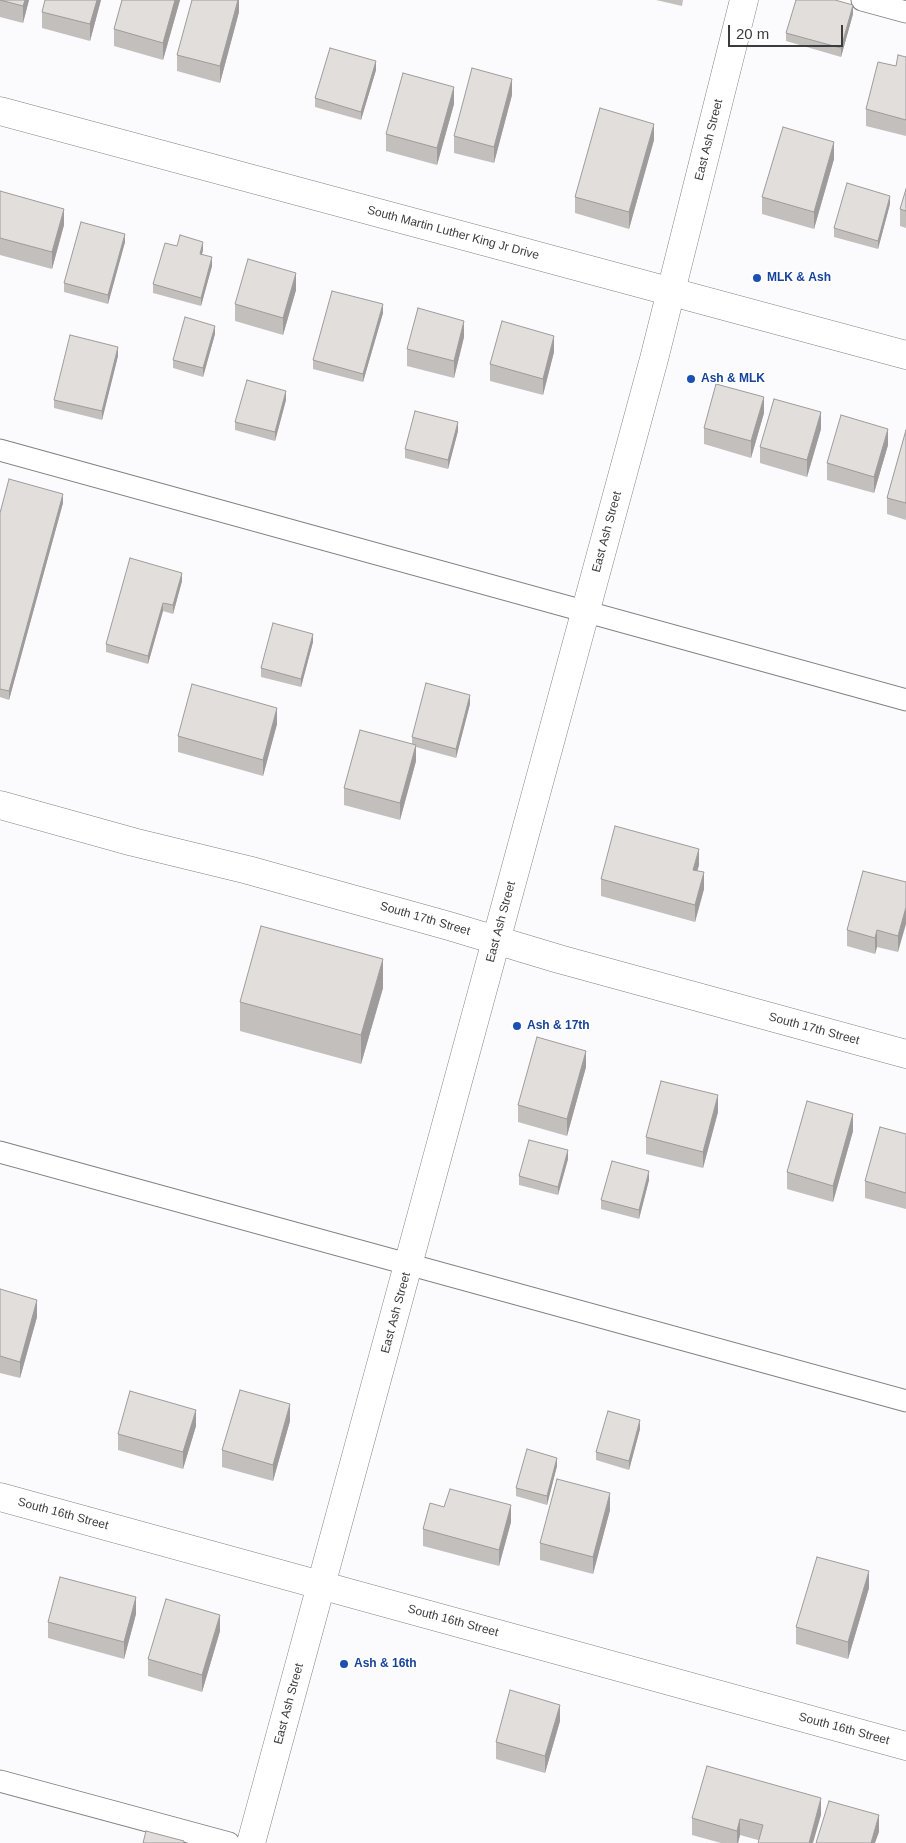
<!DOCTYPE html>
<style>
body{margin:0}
#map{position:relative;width:906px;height:1843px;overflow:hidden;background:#fbfbfe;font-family:Helvetica,sans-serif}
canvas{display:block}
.scale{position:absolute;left:728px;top:25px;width:115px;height:22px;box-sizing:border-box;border:2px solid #3b3b3c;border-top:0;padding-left:6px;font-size:15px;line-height:18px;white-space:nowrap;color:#3b3b3c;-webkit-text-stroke:4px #fff;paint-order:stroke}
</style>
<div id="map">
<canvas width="906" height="1843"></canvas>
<div class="scale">20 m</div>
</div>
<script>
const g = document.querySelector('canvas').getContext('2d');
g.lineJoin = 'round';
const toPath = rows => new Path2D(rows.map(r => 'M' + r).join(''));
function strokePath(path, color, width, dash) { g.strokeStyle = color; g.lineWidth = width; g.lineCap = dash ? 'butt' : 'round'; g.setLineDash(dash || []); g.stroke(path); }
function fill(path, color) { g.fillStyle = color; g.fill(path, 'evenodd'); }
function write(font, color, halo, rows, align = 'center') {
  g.font = font + ' Helvetica,sans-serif'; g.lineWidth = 4; g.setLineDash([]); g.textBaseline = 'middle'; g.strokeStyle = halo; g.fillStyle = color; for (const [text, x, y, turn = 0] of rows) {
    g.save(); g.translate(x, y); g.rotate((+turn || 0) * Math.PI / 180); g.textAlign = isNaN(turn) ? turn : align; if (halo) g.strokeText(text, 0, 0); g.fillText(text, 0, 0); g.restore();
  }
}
const service = toPath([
 [862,0,906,12],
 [0,450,906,700],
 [0,1152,906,1401],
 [0,1781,229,1843]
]);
const minor = toPath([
 [0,805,133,842,248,870,449,926,559,959,906,1054],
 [0,1497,906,1746]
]);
const tertiary = toPath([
 [0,111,906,355],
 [251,1843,654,359,744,0]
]);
strokePath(service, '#808083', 23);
strokePath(minor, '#808083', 29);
strokePath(tertiary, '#808083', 29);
strokePath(service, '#fff', 21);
strokePath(minor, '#fff', 28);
strokePath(tertiary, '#fff', 28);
fill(toPath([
 [0,0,29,0,23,23,0,17],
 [101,0,90,41,42,28,42,12],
 [122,0,180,0,163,60,114,46,114,29],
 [239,0,239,12,220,83,177,71,177,55],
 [656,0,683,0,682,6],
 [853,14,841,57,786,41,786,33],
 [906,57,906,136,866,126,866,109,896,66],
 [376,70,361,120,315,107,315,98],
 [512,95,494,163,454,153,454,136],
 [454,104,437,165,386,151,386,134],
 [654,140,629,229,575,213,575,197],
 [834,159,814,229,762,214,762,197],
 [906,189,906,228,900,226,900,209],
 [0,191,64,225,52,269,0,255],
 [890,204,878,249,834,237,834,228],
 [125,242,108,304,64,292,64,283],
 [177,246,203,250,202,254,212,266,201,306,153,293,153,284],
 [296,290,283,335,235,321,235,304],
 [383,313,363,382,313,369,313,360],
 [215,334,203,377,173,368,173,360],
 [464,337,454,378,407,366,407,349],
 [554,352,543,395,490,381,490,364],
 [118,356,102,420,54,408,54,400],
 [286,400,275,441,235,430,235,422],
 [764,413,751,458,704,444,704,428],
 [821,429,807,477,760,463,760,447],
 [906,430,906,520,887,514,887,498],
 [458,431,448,469,405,458,405,449],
 [888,445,874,493,827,480,827,463],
 [63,503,9,700,0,697,0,513],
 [182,581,173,614,163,611,148,664,106,652,106,644],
 [313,642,301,687,261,677,261,668],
 [470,704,456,758,416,747,416,761,400,820,344,805,344,788,412,744,412,737],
 [277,724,263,776,178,752,178,736],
 [699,865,697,871,704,889,695,922,601,896,601,879],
 [906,882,898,952,877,947,875,954,847,946,847,930],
 [383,988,361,1064,240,1031,240,1002],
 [586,1067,567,1136,518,1122,518,1105],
 [718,1112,703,1168,646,1154,646,1137],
 [853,1131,833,1202,787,1189,787,1172],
 [906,1134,906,1209,865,1198,865,1181],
 [568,1159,558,1195,519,1185,519,1176],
 [649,1180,639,1219,601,1209,601,1200],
 [0,1289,37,1317,20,1378,0,1373],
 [290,1421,273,1481,222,1467,222,1450],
 [196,1426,183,1469,118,1450,118,1434],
 [640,1429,629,1470,596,1460,596,1452],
 [557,1466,547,1505,516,1496,516,1488],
 [444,1507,511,1522,499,1566,423,1546,423,1529],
 [610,1510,593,1574,540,1560,540,1543],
 [869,1588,848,1659,796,1644,796,1627],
 [136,1614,124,1659,48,1638,48,1622],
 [220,1631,202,1692,148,1676,148,1659],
 [560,1721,545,1773,496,1759,496,1742],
 [821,1815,758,1840,740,1835,738,1843,721,1843,692,1835,692,1818]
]), '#c2bfbd');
fill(toPath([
 [25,0,29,0,23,23,23,6],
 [97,0,101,0,90,41,90,24],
 [175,0,180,0,163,60,163,43],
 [238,0,239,0,239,12,220,83,220,66],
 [853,5,853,14,841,57,841,48],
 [376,61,376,70,361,120,361,112],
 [512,79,512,95,494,163,494,147],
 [454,87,454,104,437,165,437,148],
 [654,124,654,140,629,229,629,212],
 [834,142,834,159,814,229,814,212],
 [890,196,890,204,878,249,878,241],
 [64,209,64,225,52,269,52,252],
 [125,234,125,242,108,304,108,295],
 [203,242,203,250,200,262,200,254],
 [212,257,212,266,201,306,201,298],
 [296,273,296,290,283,335,283,318],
 [383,304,383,313,363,382,363,374],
 [464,321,464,337,454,378,454,361],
 [215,326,215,334,203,377,203,368],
 [554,336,554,352,543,395,543,379],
 [118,347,118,356,102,420,102,411],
 [286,391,286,400,275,441,275,432],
 [764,397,764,413,751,458,751,441],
 [821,412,821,429,807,477,807,460],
 [458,422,458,431,448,469,448,460],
 [888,429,888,445,874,493,874,477],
 [63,494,63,503,9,700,9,691],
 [182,573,182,581,173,614,173,605],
 [163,603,163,611,148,664,148,656],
 [313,634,313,642,301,687,301,679],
 [470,695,470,704,456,758,456,749],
 [277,708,277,724,263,776,263,760],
 [416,745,416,761,400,820,400,803],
 [699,849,699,865,693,886,693,870],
 [704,872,704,889,695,922,695,905],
 [906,907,906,924,898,952,898,936],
 [877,930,877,947,875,954,875,938],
 [383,959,383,988,361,1064,361,1035],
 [586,1051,586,1067,567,1136,567,1119],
 [718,1095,718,1112,703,1168,703,1152],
 [853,1114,853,1131,833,1202,833,1186],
 [568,1150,568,1159,558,1195,558,1187],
 [649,1171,649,1180,639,1219,639,1210],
 [37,1300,37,1317,20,1378,20,1362],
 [290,1404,290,1421,273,1481,273,1465],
 [196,1410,196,1426,183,1469,183,1452],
 [640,1420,640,1429,629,1470,629,1461],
 [557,1458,557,1466,547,1505,547,1496],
 [610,1493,610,1510,593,1574,593,1557],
 [511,1505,511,1522,499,1566,499,1550],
 [869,1571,869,1588,848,1659,848,1642],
 [136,1597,136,1614,124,1659,124,1642],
 [220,1615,220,1631,202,1692,202,1675],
 [560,1705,560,1721,545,1773,545,1756],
 [821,1798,821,1815,813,1843,809,1843],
 [879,1815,879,1832,875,1843,871,1843],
 [740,1819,740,1835,738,1843,737,1843,737,1831]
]), '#9e9b9a');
const building = toPath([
 [0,0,25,0,23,6,0,0],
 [45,0,97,0,90,24,42,12,45,0],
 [122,0,175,0,163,43,114,29,122,0],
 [192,0,238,0,220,66,177,55,192,0],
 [796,0,835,0,853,5,841,48,786,33,796,0],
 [330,48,376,61,361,112,315,98,330,48],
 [898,55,906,57,906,120,866,109,878,62,896,66,898,55],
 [472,68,512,79,494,147,454,136,472,68],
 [403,73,454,87,437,148,386,134,403,73],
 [600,108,654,124,629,212,575,197,600,108],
 [783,127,834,142,814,212,762,197,783,127],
 [847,183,890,196,878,241,834,228,847,183],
 [906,189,906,211,900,209,906,189],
 [0,191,64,209,52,252,0,238,0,191],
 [81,222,125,234,108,295,64,283,81,222],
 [180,235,203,242,200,254,212,257,201,298,153,284,165,243,177,246,180,235],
 [248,259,296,273,283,318,235,304,248,259],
 [332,291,383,304,363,374,313,360,332,291],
 [418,308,464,321,454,361,407,349,418,308],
 [185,317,215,326,203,368,173,360,185,317],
 [502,321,554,336,543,379,490,364,502,321],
 [70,335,118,347,102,411,54,400,70,335],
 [247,380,286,391,275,432,235,422,247,380],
 [716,384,764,397,751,441,704,428,716,384],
 [774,399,821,412,807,460,760,447,774,399],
 [415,411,458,422,448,460,405,449,415,411],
 [841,415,888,429,874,477,827,463,841,415],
 [906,430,906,503,887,498,906,430],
 [9,479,63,494,9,691,0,689,0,513,9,479],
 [130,558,182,573,173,605,163,603,148,656,106,644,130,558],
 [273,623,313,634,301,679,261,668,273,623],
 [426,683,470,695,456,749,412,737,426,683],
 [192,684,277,708,263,760,178,736,192,684],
 [360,730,416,745,400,803,344,788,360,730],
 [615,826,699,849,693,870,704,872,695,905,601,879,615,826],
 [863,871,906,882,906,907,898,936,877,930,875,938,847,930,863,871],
 [261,926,383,959,361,1035,240,1002,261,926],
 [537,1037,586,1051,567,1119,518,1105,537,1037],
 [661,1081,718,1095,703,1152,646,1137,661,1081],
 [807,1101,853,1114,833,1186,787,1172,807,1101],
 [880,1127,906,1134,906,1193,865,1181,880,1127],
 [529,1140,568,1150,558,1187,519,1176,529,1140],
 [612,1161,649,1171,639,1210,601,1200,612,1161],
 [0,1289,37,1300,20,1362,0,1356,0,1289],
 [240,1390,290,1404,273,1465,222,1450,240,1390],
 [130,1391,196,1410,183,1452,118,1434,130,1391],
 [608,1411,640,1420,629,1461,596,1452,608,1411],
 [527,1449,557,1458,547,1496,516,1488,527,1449],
 [557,1479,610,1493,593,1557,540,1543,557,1479],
 [450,1489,511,1505,499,1550,423,1529,430,1503,444,1507,450,1489],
 [817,1557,869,1571,848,1642,796,1627,817,1557],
 [60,1577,136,1597,124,1642,48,1622,60,1577],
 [166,1599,220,1615,202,1675,148,1659,166,1599],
 [510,1690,560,1705,545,1756,496,1742,510,1690],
 [707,1766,821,1798,809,1843,758,1843,763,1825,740,1819,737,1831,692,1818,707,1766],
 [829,1801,879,1815,871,1843,816,1843,829,1801],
 [146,1831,184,1841,184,1843,143,1843,146,1831]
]);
fill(building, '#e1dedc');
strokePath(building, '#9e9b9a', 1);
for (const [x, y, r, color] of [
 [757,278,5,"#1a4fb4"],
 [691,379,5,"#1a4fb4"],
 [517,1026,5,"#1a4fb4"],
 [344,1664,5,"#1a4fb4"]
]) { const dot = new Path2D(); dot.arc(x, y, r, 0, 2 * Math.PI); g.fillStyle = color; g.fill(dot); strokePath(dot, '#fff', 2); }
write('12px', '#3b3b3c', '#fff', [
 ["East Ash Street",709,140,-76],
 ["South Martin Luther King Jr Drive",453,233,15],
 ["East Ash Street",607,532,-75],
 ["South 17th Street",425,919,16],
 ["East Ash Street",501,922,-75],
 ["South 17th Street",814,1029,15],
 ["East Ash Street",396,1313,-75],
 ["South 16th Street",63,1514,15],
 ["South 16th Street",453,1621,15],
 ["East Ash Street",289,1704,-75],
 ["South 16th Street",844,1729,15]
]);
write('bold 12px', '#164399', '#fff', [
 ["MLK & Ash",767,278],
 ["Ash & MLK",701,379],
 ["Ash & 17th",527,1026],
 ["Ash & 16th",354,1664]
], 'left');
</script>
